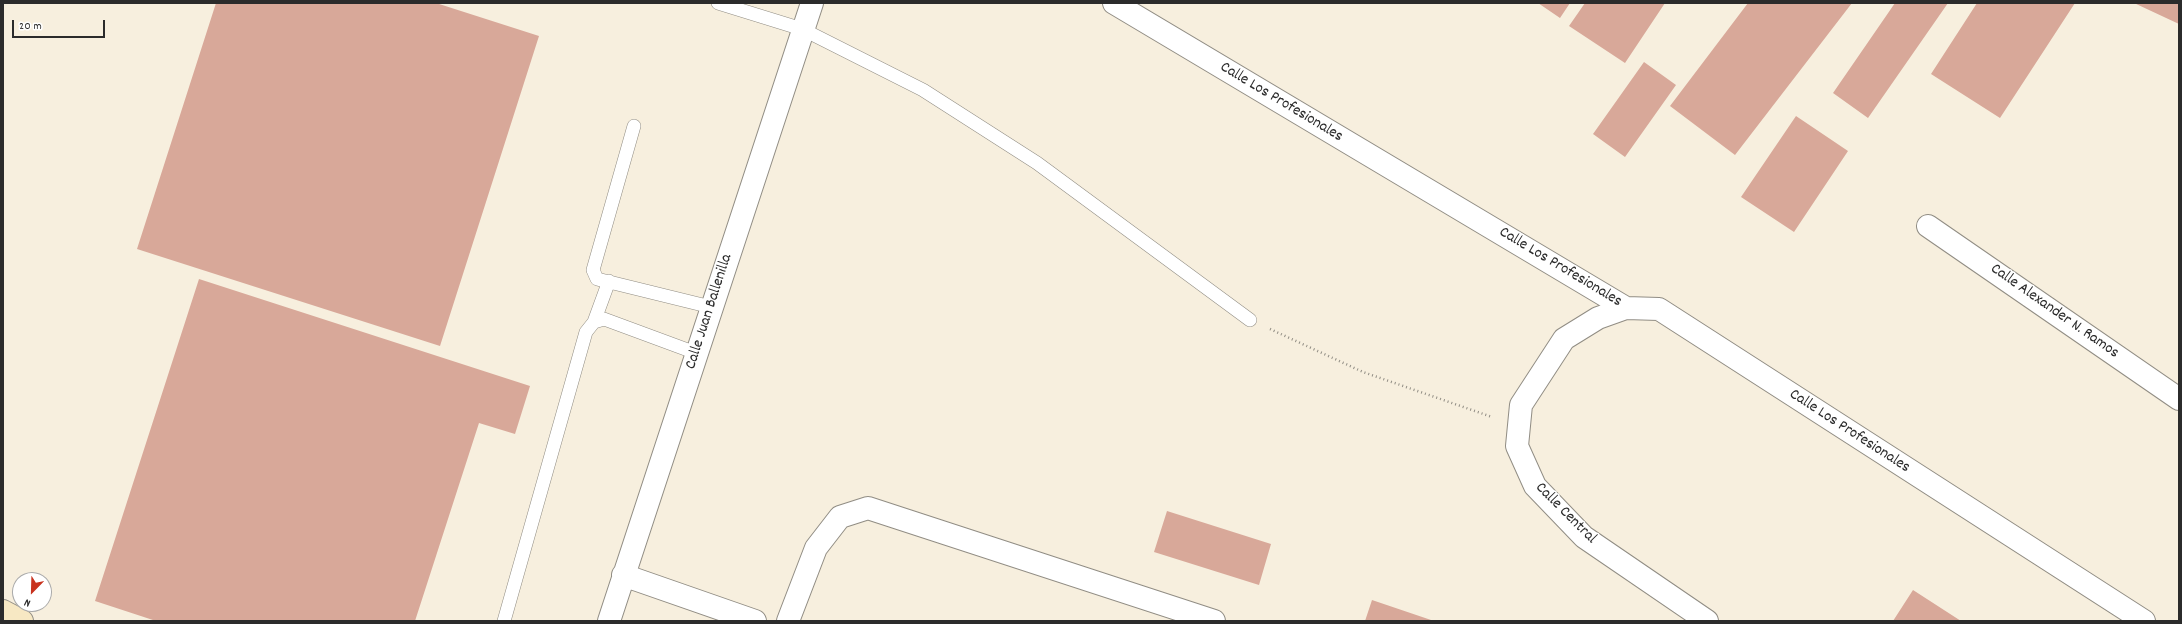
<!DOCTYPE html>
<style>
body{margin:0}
#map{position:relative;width:2182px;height:624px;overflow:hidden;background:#f7efde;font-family:Dekko,sans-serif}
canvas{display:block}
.frame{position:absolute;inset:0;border:4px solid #2b2b2b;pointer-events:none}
.north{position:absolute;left:12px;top:572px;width:40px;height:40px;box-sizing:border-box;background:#fff;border:1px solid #aaa;border-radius:50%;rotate:203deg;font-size:11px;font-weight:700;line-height:16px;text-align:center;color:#2b2b2b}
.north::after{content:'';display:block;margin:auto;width:14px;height:18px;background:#c8321e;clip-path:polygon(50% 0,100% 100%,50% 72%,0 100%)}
.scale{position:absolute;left:12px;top:20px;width:93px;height:18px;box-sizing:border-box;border:2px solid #2b2b2b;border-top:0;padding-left:5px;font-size:12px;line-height:14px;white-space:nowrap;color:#2b2b2b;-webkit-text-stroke:3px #fff;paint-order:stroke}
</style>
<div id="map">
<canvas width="2182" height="624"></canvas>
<div class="frame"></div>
<div class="north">N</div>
<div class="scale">20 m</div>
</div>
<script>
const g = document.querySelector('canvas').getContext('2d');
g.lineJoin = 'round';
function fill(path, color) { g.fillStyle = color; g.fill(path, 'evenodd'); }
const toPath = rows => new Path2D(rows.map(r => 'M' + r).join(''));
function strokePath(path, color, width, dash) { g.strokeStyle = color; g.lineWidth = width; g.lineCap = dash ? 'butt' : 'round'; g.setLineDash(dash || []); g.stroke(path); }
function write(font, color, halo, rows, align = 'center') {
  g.font = font + ' Dekko,sans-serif'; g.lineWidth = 3; g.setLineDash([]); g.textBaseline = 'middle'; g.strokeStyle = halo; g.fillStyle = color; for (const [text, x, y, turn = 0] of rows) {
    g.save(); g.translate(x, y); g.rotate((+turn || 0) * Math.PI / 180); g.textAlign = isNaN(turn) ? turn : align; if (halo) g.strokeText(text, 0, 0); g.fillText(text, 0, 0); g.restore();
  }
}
fill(toPath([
 [216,3,436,3,539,36,440,346,137,249],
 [1538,3,1570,3,1560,18],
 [1585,3,1665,3,1625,63,1569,26],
 [1748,3,1852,3,1735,155,1670,106],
 [1895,3,1948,3,1868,118,1833,93],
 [1977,3,2075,3,2000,118,1931,74],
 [2134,3,2179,3,2179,24],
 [1644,62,1676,85,1625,157,1593,134],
 [1796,116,1848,151,1794,232,1741,197],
 [199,279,530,386,515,434,479,423,415,621,156,621,95,601],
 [1167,511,1271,544,1259,585,1154,552],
 [1913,590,1961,621,1893,621],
 [1372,600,1434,621,1365,621]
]), '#d8a899');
const lane = toPath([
 [718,3,802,29,923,90,1037,163,1250,320],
 [634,126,593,270,597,279,711,307],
 [594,322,609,281],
 [504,621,586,332,594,322,604,319,696,353]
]);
const street = toPath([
 [1114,3,1626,308,1659,309,2144,621],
 [1928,226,2179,399],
 [1626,308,1598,318,1564,339,1521,405,1517,446,1535,486,1584,537,1707,621],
 [623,575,755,621],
 [609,621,812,3],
 [788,621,816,548,840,517,868,508,1214,621]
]);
const secondary = toPath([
 [3,611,22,621]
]);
strokePath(lane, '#918d84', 14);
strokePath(street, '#918d84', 24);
strokePath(secondary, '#918d84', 24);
strokePath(toPath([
 [1270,329,1363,372,1492,417]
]), '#918d84', 2.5, [1, 3]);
strokePath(lane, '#fff', 13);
strokePath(street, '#fff', 22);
strokePath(secondary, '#f7e8c3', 22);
write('16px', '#2b2b2b', '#fff', [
 ["Calle Los Profesionales",1281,103,31],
 ["Calle Los Profesionales",1560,268,31],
 ["Calle Juan Ballenilla",710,312,-72],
 ["Calle Alexander N. Ramos",2054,312,35],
 ["Calle Los Profesionales",1849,432,33],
 ["Calle Central",1565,514,45]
]);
</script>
